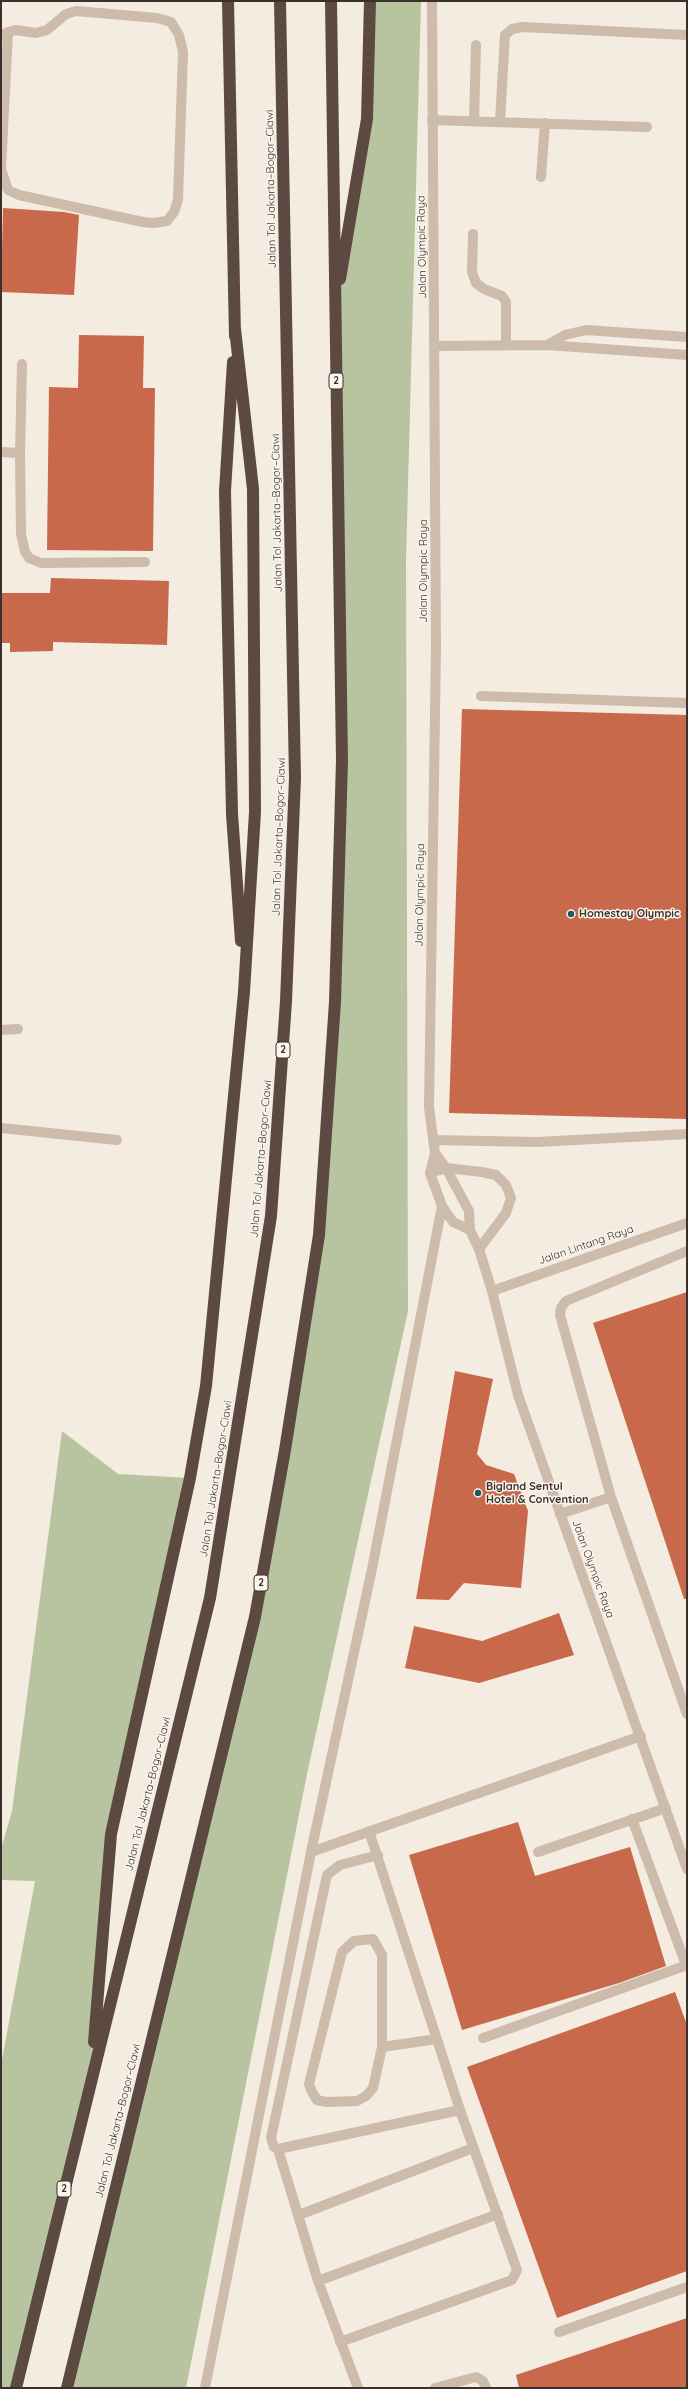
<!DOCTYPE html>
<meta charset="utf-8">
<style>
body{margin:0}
#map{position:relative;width:688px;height:2389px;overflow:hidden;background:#f4ebe1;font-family:Quicksand,sans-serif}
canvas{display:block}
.frame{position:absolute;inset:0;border:2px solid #3b302b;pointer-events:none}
</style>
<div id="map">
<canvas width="688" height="2389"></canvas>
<div class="frame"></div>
</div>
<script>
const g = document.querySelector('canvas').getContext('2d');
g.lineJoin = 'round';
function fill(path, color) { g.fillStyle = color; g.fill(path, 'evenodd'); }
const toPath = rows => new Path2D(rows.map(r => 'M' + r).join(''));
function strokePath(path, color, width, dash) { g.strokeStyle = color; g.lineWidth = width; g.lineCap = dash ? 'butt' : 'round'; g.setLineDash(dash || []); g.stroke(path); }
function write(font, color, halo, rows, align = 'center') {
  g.font = font + ' Quicksand,sans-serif'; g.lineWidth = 3; g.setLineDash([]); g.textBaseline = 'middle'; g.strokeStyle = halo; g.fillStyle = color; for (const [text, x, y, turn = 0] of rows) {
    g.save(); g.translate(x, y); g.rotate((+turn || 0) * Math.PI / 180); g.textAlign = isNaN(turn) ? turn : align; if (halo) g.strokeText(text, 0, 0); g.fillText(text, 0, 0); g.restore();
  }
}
fill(toPath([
 [370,1,421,1,406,559,408,1311,307,1774,186,2388,67,2388,255,1617,319,1235,342,761,335,309,367,119],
 [62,1431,118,1474,190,1478,111,1834,91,2079,16,2388,1,2388,1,2065,35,1881,1,1880,1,1849,12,1811]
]), '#b8c4a0');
fill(toPath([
 [3,208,64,212,79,215,74,295,1,292],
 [79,335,144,336,143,388,155,388,153,551,47,550,49,387,78,388],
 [51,578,169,581,167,645,53,642,53,651,10,652,10,643,1,643,1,593,50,593],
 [462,709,687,715,687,1119,449,1113],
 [687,1292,687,1599,684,1599,593,1323],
 [455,1371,493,1379,477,1454,486,1465,514,1474,528,1511,521,1588,464,1583,449,1600,416,1599],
 [559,1613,574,1655,479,1683,405,1668,414,1626,482,1641],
 [518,1822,535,1876,630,1847,666,1966,619,1983,462,2030,409,1855],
 [675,1992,687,2025,687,2271,557,2318,467,2067],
 [687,2318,687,2388,519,2388,516,2375]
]), '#c8694b');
strokePath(toPath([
 [1,35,15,30,36,33,47,30,66,14,76,11,157,18,171,22,179,35,183,52,178,200,174,212,167,221,153,223,143,222,19,195,8,190,1,169],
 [432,120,647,127],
 [474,121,476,45],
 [500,121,505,35,512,29,522,27,687,35],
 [1,167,8,32],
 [541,177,545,123],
 [473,234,472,272,476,283,484,289,502,296,506,302,506,344],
 [547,345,565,335,586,330,687,337],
 [436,346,547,345,687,355],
 [1,452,20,453,21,534,25,552,29,558,41,563,145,562],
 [20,453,22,364],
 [481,696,687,703],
 [430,1173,446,1168,482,1172,496,1175,506,1185,511,1198,506,1213,479,1249],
 [687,1251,566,1301,561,1308,560,1315,611,1497,687,1714],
 [492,1291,687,1223],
 [560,1514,611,1497],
 [632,1819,686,1965],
 [311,1852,641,1736],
 [538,1852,666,1808],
 [483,2038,687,1965],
 [382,2047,373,2088,366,2096,357,2101,326,2102,317,2100,312,2092,309,2084,342,1952,354,1941,373,1939,382,1955,382,2047,437,2039],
 [278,2149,460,2110],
 [299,2215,473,2148],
 [318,2281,498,2214],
 [559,2332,687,2287],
 [340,2342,512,2280,517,2270,460,2110,369,1831],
 [358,2388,318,2281,285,2172,278,2149,274,2147,271,2138,327,1875,340,1865,378,1855],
 [435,2388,476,2377,483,2381,486,2388]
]), '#cdbbac', 10);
strokePath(toPath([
 [432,1,436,647,429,1107,435,1153,430,1173,442,1206,453,1222,470,1230],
 [1,1030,18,1029],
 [1,1128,117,1140],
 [433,1140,537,1142,687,1134],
 [435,1153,446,1168,469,1211,470,1230,479,1249,492,1291,518,1395,687,1869],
 [205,2388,311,1852,372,1569,442,1206]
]), '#cdbbac', 10);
strokePath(toPath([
 [228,1,235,336],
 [340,279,367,119,370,1],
 [233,362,225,491,232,814,241,941],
 [94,2042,111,1834,190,1478,206,1386,244,992,255,812,253,489,235,329],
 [16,2388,210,1598,271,1216,286,1001,295,778,280,1],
 [67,2388,255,1617,285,1450,319,1235,335,1002,342,761,331,1]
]), '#5c4a42', 12);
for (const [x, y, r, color] of [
 [571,914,4,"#1f5a5e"],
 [478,1493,4,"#1f5a5e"]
]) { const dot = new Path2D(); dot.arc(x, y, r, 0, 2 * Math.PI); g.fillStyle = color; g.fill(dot); strokePath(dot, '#fbf5ee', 1.5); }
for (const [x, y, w] of [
 [336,381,14],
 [283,1050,14],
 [261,1583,14],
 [64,2189,14]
]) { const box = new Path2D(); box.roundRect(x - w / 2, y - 8, w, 16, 3); g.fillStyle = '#fbf5ee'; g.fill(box); strokePath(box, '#3b302b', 1); }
write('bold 10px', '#3b302b', null, [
 ["2",336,381],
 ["2",283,1050],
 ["2",261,1583],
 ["2",64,2189]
]);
write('11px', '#3b302b', '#fbf5ee', [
 ["Jalan Tol Jakarta–Bogor–Ciawi",271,189,-91],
 ["Jalan Olympic Raya",422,247,-91],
 ["Jalan Tol Jakarta–Bogor–Ciawi",277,513,-91],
 ["Jalan Olympic Raya",424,571,-90],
 ["Jalan Tol Jakarta–Bogor–Ciawi",279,837,-88],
 ["Jalan Olympic Raya",420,895,-89],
 ["Jalan Tol Jakarta–Bogor–Ciawi",261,1159,-85],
 ["Jalan Lintang Raya",586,1245,-19],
 ["Jalan Tol Jakarta–Bogor–Ciawi",216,1479,-81],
 ["Jalan Olympic Raya",593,1569,70],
 ["Jalan Tol Jakarta–Bogor–Ciawi",148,1794,-76],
 ["Jalan Tol Jakarta–Bogor–Ciawi",118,2121,-76]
]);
write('bold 11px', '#3b302b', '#fbf5ee', [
 ["Homestay Olympic",579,914],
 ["Bigland Sentul",486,1487],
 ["Hotel & Convention",486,1500]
], 'left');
</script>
